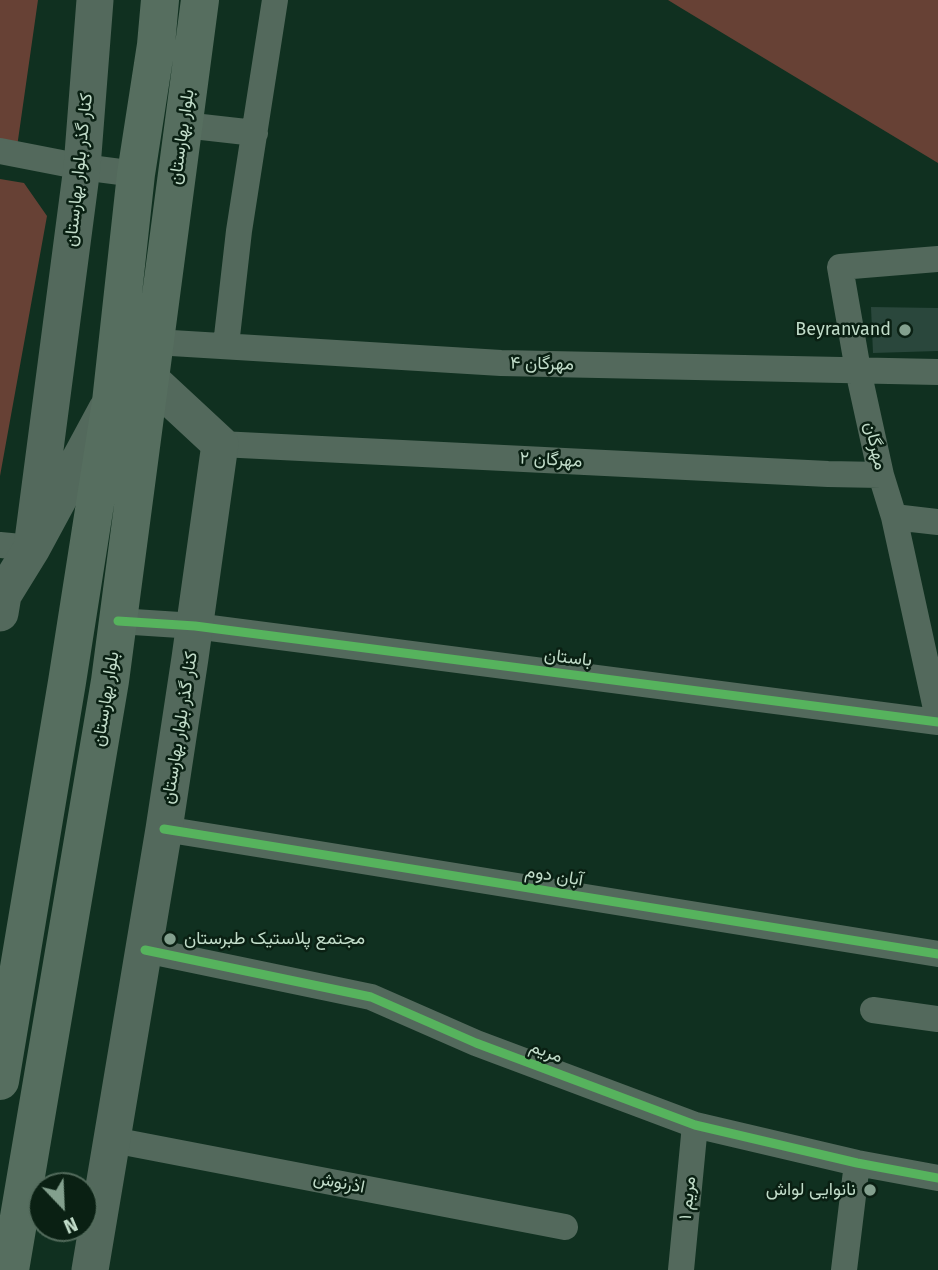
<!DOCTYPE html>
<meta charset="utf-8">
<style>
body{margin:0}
#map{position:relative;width:938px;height:1270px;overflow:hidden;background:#103020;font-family:"Fira Sans",sans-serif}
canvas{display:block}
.north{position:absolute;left:28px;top:1172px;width:70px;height:70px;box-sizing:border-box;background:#0a2013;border:2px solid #536b5c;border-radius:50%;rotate:157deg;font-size:19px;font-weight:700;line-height:28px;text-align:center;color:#c1dcc9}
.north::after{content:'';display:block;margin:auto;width:24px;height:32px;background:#83a08e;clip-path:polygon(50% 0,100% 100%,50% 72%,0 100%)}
</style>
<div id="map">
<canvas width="938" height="1270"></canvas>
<div class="north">N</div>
</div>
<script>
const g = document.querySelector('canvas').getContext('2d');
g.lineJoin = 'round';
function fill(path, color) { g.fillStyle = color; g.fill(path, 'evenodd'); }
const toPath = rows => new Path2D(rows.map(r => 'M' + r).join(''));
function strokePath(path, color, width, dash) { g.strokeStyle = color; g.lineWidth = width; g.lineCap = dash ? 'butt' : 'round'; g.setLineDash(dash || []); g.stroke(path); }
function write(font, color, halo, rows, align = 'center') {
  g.font = font + ' "Fira Sans",Vazirmatn,sans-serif'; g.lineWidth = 5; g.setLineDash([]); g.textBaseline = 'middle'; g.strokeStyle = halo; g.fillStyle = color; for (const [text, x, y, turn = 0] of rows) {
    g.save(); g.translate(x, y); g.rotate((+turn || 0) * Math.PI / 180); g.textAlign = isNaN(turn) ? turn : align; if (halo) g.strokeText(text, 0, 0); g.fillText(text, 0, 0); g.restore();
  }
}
fill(toPath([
 [0,0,38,0,17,147,0,144],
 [668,0,938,0,938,163,681,8],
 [0,179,24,183,47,216,0,476]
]), '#674135');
fill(toPath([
 [871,307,938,308,938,351,873,353]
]), '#2a473c');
strokePath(toPath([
 [184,125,255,133],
 [0,151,82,167,136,174],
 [938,259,840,267,858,370,881,475,894,517,938,718],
 [155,342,501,363,938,372],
 [226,345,239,231,275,0],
 [220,444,828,474,881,475],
 [894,517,938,522],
 [0,545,32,548],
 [118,621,195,626,938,722],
 [164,829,938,954],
 [145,950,371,997,476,1043,695,1125,857,1163,938,1178],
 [873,1010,938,1019],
 [113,1140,565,1227],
 [681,1270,695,1125],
 [844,1270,857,1163]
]), '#53695c', 26);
strokePath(toPath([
 [32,548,82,167,95,0],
 [0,613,3,595,32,548,107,409],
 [90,1270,164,829,190,658,220,444,150,379]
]), '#53695c', 37);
strokePath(toPath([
 [0,1081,67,682,111,402,136,174,156,45,160,0],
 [10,1270,110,681,200,0]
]), '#566e5f', 38);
strokePath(toPath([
 [118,621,195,626,938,722],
 [164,829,938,954],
 [145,950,371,997,476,1043,695,1125,857,1163,938,1178]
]), '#56b35d', 9);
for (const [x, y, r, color] of [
 [905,330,7,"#83a08e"],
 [170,939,7,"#83a08e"],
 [870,1190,7,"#83a08e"]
]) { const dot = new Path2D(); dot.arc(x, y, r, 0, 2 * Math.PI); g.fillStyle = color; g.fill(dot); strokePath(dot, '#0a2013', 2.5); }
write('18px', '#c1dcc9', '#0a2013', [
 ["بلوار بهارستان",182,137,-82],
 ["کنار گذر بلوار بهارستان",79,170,-84],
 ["مهرگان ۴",542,364,1],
 ["مهرگان",875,446,77],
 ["مهرگان ۲",551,460,3],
 ["باستان",568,658,7],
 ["بلوار بهارستان",106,699,-81],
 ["کنار گذر بلوار بهارستان",180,728,-81],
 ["آبان دوم",554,876,9],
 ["مریم",546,1052,21],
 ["اذرنوش",339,1183,11],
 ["مریم ۱",688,1198,-84]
]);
write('18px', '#c1dcc9', '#0a2013', [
 ["Beyranvand",891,330],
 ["مجتمع پلاستیک طبرستان",184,939,"left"],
 ["نانوایی لواش",856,1190]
], 'right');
</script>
